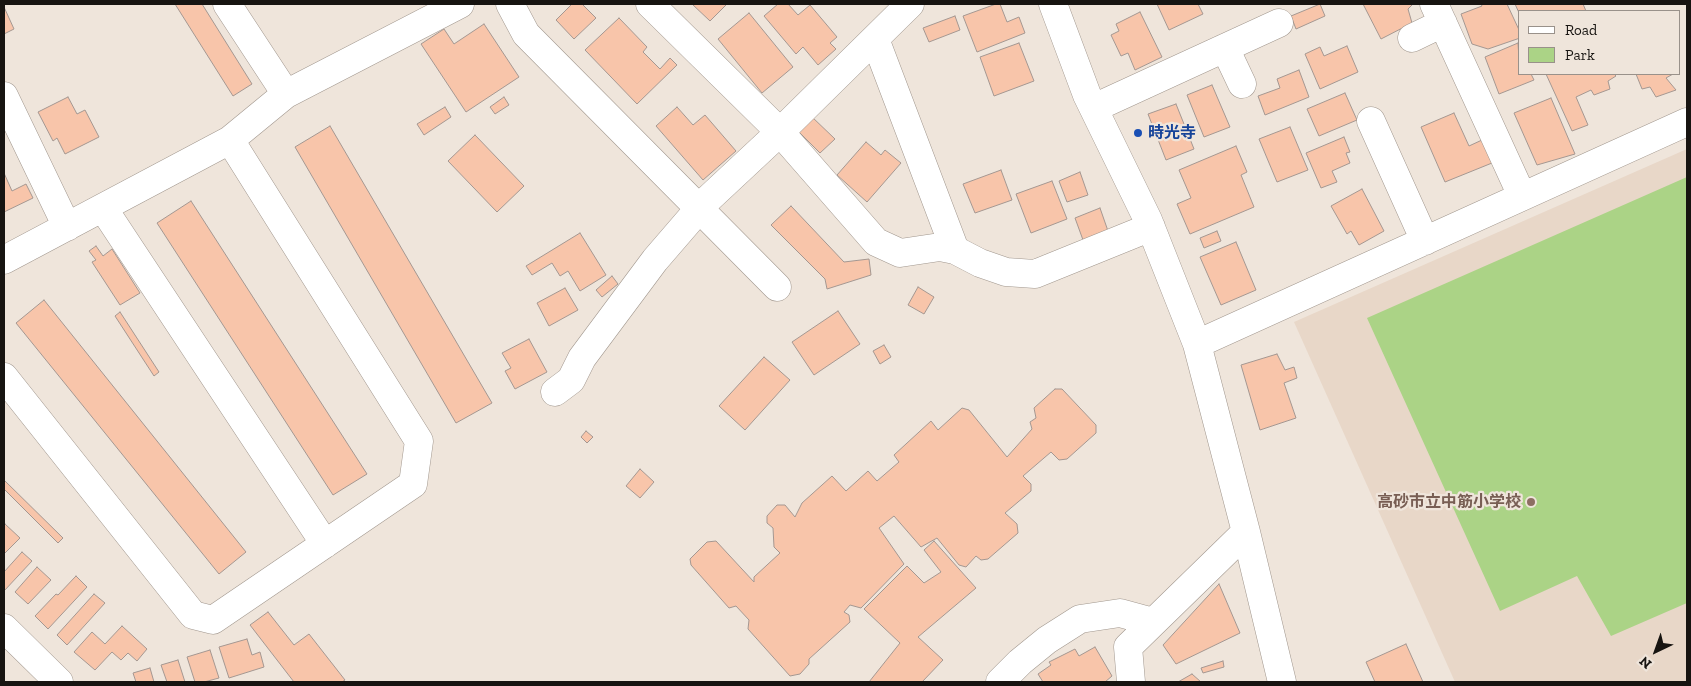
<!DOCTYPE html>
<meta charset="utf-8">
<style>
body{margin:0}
#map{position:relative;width:1691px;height:686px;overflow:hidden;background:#efe5db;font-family:"Zilla Slab",serif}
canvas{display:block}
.frame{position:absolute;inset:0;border:5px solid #171411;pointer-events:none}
.legend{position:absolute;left:1518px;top:10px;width:162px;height:65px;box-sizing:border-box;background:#efe5db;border:1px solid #99918a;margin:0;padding:6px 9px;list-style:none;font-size:15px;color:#171411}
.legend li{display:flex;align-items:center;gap:10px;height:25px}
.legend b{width:25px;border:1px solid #99918a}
.north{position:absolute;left:1631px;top:626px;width:50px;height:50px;-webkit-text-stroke:4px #efe5db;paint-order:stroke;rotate:222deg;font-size:14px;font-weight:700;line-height:20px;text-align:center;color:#171411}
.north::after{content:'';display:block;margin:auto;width:18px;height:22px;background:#171411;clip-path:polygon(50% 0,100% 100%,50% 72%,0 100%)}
</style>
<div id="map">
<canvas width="1691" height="686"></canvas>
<div class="frame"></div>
<ul class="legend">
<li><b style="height:6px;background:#fff"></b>Road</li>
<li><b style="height:14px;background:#abd386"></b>Park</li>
</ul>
<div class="north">N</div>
</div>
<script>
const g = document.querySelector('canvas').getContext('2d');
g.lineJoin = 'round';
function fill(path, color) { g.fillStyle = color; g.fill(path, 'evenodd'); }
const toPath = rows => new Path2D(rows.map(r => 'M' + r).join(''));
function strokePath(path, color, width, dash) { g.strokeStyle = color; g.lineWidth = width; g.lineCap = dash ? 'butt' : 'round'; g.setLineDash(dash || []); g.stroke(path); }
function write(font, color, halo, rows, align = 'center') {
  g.font = font + ' "Zilla Slab","Noto Sans JP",serif'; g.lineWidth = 4.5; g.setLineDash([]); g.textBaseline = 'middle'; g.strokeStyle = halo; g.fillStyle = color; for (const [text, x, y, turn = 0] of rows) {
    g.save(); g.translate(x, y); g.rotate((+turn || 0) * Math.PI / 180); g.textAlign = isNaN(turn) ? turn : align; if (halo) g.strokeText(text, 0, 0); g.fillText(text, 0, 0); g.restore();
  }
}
fill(toPath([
 [1687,149,1687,682,1455,682,1294,322]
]), '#e8d7c8');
fill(toPath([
 [1687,177,1687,603,1611,636,1577,576,1500,611,1367,318]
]), '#abd386');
const building = toPath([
 [175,4,202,4,252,84,233,96,175,4],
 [572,4,582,4,596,18,574,39,556,20,572,4],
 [692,4,727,4,710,21,692,4],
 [778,4,788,4,798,15,810,5,837,37,830,43,836,49,818,65,803,47,796,54,764,16,778,4],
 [996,4,1000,4,1007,22,1019,17,1025,33,977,52,963,16,996,4],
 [1157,4,1198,4,1203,14,1169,30,1157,4],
 [1320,4,1325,16,1296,29,1291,16,1320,4],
 [1363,4,1413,4,1408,9,1412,23,1381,39,1363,4],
 [1481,4,1507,4,1520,32,1520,38,1488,49,1472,44,1461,14,1482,6,1481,4],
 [1515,4,1583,4,1586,11,1520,11,1520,15,1515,4],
 [4,7,14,29,4,34,4,7],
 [1140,12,1162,57,1135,70,1128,53,1121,56,1111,35,1119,31,1116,24,1140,12],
 [749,13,793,67,762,93,718,39,749,13],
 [955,16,960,30,929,42,923,28,955,16],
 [619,18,647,47,643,52,660,69,670,58,677,65,637,104,585,50,619,18],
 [484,24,519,77,466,112,421,44,444,29,454,44,484,24],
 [1019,43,1034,81,994,96,980,57,1019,43],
 [1518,43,1520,74,1531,74,1534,80,1499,94,1485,57,1518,43],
 [1347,46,1358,72,1320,89,1305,54,1320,47,1324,56,1347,46],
 [1299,70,1309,97,1265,115,1258,96,1280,88,1277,79,1299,70],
 [1546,74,1614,74,1616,76,1608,81,1610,89,1594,95,1591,90,1576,97,1588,125,1572,131,1546,74],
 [1636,74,1673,74,1666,78,1676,90,1656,97,1650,87,1642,89,1636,74],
 [1212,85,1230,127,1204,137,1187,95,1212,85],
 [1345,93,1357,120,1319,136,1307,109,1345,93],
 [68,97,77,114,85,110,99,137,65,154,57,138,53,141,38,112,68,97],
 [504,97,509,105,495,114,490,107,504,97],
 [1551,98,1575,154,1537,165,1514,113,1551,98],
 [1176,104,1194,149,1166,160,1148,114,1176,104],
 [445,107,451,117,424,135,417,124,445,107],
 [677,107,693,125,705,115,736,151,703,180,656,126,677,107],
 [1454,113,1469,146,1482,140,1492,163,1445,182,1421,127,1454,113],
 [811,116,835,139,820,153,797,130,811,116],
 [330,126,492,403,456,423,295,147,330,126],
 [1290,127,1308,170,1277,182,1259,139,1290,127],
 [475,135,524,186,497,212,448,161,475,135],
 [1344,137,1350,152,1346,153,1350,163,1332,171,1337,182,1321,188,1306,153,1344,137],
 [866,142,881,155,885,150,901,163,867,202,837,175,866,142],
 [1236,146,1247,172,1241,175,1254,207,1190,234,1177,204,1191,198,1179,170,1236,146],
 [1001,170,1012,200,975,213,963,184,1001,170],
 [1080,172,1088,195,1067,202,1059,181,1080,172],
 [4,173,12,191,26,184,33,198,4,212,4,173],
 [1052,181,1067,219,1031,233,1016,194,1052,181],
 [1362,189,1384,231,1359,245,1351,231,1347,234,1331,206,1362,189],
 [191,201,367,474,333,495,157,223,191,201],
 [791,206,844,262,869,259,871,275,827,289,825,279,771,225,791,206],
 [1100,208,1108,231,1083,240,1075,218,1100,208],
 [1217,231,1221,241,1204,248,1200,238,1217,231],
 [580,233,606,275,580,291,568,271,560,276,552,263,532,275,526,266,580,233],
 [1236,242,1256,290,1221,305,1200,257,1236,242],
 [96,246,103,256,112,249,140,293,120,305,92,262,96,260,89,251,96,246],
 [612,276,618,284,602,297,596,290,612,276],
 [918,287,934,297,924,314,908,305,918,287],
 [565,288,578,310,549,326,537,303,565,288],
 [44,300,246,552,219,574,16,323,44,300],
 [838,311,860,344,814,375,792,342,838,311],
 [120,312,159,372,154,376,115,316,120,312],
 [529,339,547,372,515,389,505,371,511,368,502,353,529,339],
 [884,345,891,357,880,364,873,351,884,345],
 [1277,354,1285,370,1294,367,1297,378,1284,383,1296,418,1260,430,1241,365,1277,354],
 [764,357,790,380,745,430,719,406,764,357],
 [1055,389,1062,389,1096,425,1096,433,1067,459,1059,460,1051,452,1023,476,1031,484,1031,491,1005,513,1017,524,1018,533,988,559,981,560,976,556,966,567,959,565,937,538,921,547,894,516,879,528,904,564,861,608,850,605,844,612,849,615,850,622,809,659,809,664,800,674,790,676,748,629,749,620,736,606,729,608,691,565,690,559,707,542,716,541,754,582,754,577,780,553,774,547,773,528,767,523,767,516,777,505,785,505,795,517,802,503,832,476,846,491,868,471,877,481,899,462,894,455,931,421,938,430,962,408,969,410,1007,457,1032,429,1030,422,1036,418,1034,408,1055,389],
 [586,431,593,437,587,443,581,437,586,431],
 [640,469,654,482,640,498,626,486,640,469],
 [4,480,63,538,58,543,4,489,4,480],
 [5,524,20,538,4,554,4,525,5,524],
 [934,541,976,588,918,637,943,660,922,682,869,682,900,643,864,609,907,566,924,583,941,572,924,550,934,541],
 [22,552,32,561,4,591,4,572,22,552],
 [37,567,51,580,28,604,15,592,37,567],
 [76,576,87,587,48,629,35,616,56,594,58,595,76,576],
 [1219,584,1240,633,1176,664,1163,645,1219,584],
 [94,594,105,603,67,645,57,635,94,594],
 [268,612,294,645,309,634,345,680,342,682,294,682,250,625,268,612],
 [122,626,147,649,137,661,128,653,121,660,112,652,95,670,74,652,92,632,105,644,122,626],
 [247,639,252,655,260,652,264,667,229,678,219,647,247,639],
 [1406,644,1423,682,1375,682,1366,662,1406,644],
 [1095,647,1112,676,1105,682,1043,682,1038,674,1051,665,1049,662,1075,649,1079,656,1095,647],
 [210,650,219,678,204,682,195,682,187,657,210,650],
 [178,660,185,682,167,682,161,665,178,660],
 [1223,661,1224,667,1203,673,1201,668,1223,661],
 [150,668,154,682,136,682,133,673,150,668],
 [1192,674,1201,682,1178,682,1192,674]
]);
fill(building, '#f8c5aa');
strokePath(building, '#a49791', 1);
const minor = toPath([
 [227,4,286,94],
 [510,4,526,34,777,287],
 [650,4,780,132,876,242,900,253,940,247,955,250,980,263,1006,272,1035,274,1151,227],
 [1053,4,1087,95,1148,220,1197,344,1246,532,1282,682],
 [1434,4,1522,196],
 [1412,38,1443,23],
 [875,39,955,250],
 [1225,48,1242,84],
 [4,96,67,227],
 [1094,108,1279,23],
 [1371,121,1425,241],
 [103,208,325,544],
 [4,260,230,140,286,94,460,4],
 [1197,344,1687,122],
 [4,377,193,615,213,620,413,484,419,441,230,140],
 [555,392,571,380,582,358,655,260,705,202,780,132,910,4],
 [4,628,59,682],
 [1000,682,1020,662,1047,640,1080,619,1120,613,1153,622],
 [1131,682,1128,647,1246,532]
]);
strokePath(minor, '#a1978e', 29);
strokePath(minor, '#fff', 28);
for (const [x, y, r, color] of [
 [1138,133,5,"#1a4fb4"],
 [1531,502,5,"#8d6e63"]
]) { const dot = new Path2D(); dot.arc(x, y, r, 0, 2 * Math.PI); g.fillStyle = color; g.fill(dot); strokePath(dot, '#efe5db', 2); }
write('bold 16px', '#164399', '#efe5db', [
 ["時光寺",1148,133]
], 'left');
write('bold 16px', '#785e54', '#efe5db', [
 ["高砂市立中筋小学校",1521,502]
], 'right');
</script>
